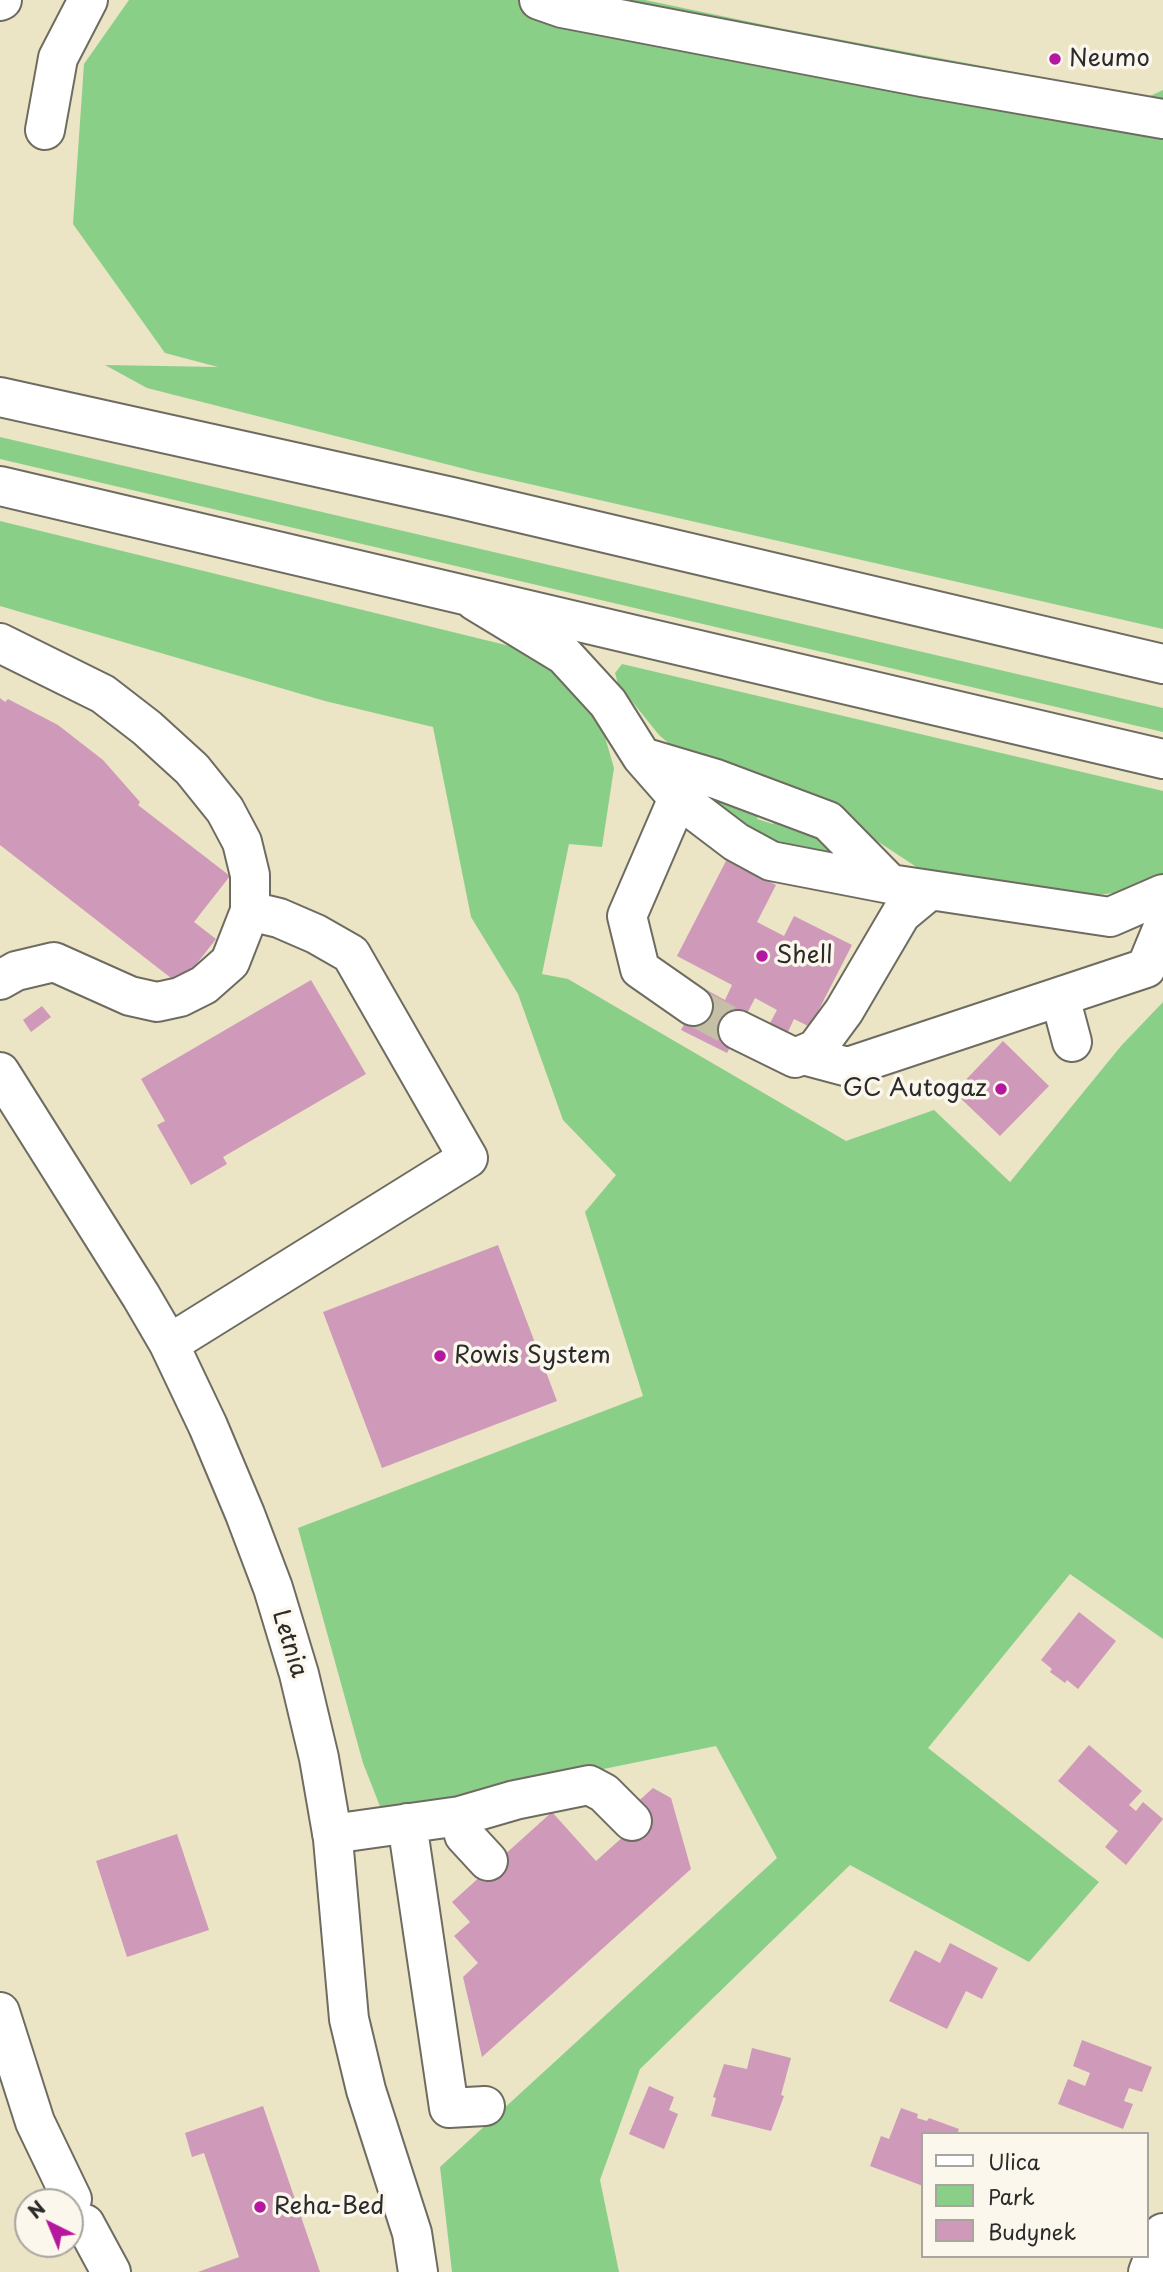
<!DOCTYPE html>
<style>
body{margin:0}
#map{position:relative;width:1163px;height:2272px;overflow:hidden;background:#ebe4c5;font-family:"Playpen Sans",sans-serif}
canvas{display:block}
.legend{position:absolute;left:921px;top:2132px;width:228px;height:126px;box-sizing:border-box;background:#fbf7ec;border:2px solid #a8a59f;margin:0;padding:9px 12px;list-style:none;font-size:21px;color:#2b2b2b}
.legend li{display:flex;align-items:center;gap:14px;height:35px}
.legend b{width:35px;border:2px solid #a8a59f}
.north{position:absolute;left:14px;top:2188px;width:70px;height:70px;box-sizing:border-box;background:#fbf7ec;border:2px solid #a8a59f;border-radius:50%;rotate:317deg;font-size:19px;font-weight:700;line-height:28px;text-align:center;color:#2b2b2b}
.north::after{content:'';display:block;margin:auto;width:24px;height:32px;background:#b5179e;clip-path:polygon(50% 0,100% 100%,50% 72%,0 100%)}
</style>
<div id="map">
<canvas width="1163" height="2272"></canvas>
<ul class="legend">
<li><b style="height:9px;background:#fff"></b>Ulica</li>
<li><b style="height:19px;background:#8acf88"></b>Park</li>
<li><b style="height:19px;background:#cf9ab9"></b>Budynek</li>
</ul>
<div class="north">N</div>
</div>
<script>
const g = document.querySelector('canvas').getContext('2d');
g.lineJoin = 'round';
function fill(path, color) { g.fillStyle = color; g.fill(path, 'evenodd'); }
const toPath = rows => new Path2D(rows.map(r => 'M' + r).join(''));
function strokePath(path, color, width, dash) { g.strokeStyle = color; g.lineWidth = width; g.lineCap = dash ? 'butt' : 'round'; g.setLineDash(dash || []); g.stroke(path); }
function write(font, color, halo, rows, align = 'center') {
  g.font = font + ' "Playpen Sans",sans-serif'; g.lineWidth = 7; g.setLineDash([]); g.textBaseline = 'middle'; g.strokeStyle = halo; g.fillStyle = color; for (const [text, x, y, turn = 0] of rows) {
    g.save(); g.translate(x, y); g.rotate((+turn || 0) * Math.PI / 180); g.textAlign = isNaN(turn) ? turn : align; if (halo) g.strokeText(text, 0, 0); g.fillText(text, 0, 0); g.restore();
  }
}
fill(toPath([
 [129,0,645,0,784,29,1148,97,1163,90,1163,629,477,472,147,388,105,365,218,367,165,353,73,224,84,64],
 [0,437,1163,708,1163,732,0,459],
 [0,521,526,650,543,659,584,700,603,730,614,768,602,847,569,844,542,974,568,979,846,1141,934,1110,1010,1182,1121,1046,1163,1002,1163,1639,1070,1574,928,1748,1099,1882,1029,1962,850,1865,640,2069,600,2180,619,2272,452,2272,440,2167,777,1858,716,1746,383,1814,363,1763,298,1528,643,1396,585,1212,616,1175,563,1120,518,994,471,917,433,727,325,701,0,606],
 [622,664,1163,791,1163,875,1151,882,1113,893,1092,896,918,868,833,812,681,754,659,735,618,684,615,673],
 [707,796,763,805,757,819,773,824,779,813,837,850,832,854,770,845]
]), '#8acf88');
fill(toPath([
 [0,698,5,702,8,699,58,725,103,760,140,802,138,805,230,876,194,922,216,939,180,985,0,845],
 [727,859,776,885,757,922,784,936,794,916,852,945,810,1027,794,1019,787,1034,769,1025,777,1010,755,998,727,1053,681,1030,703,988,725,1000,732,985,677,956],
 [311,980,366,1074,223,1157,227,1164,191,1185,157,1125,165,1121,141,1079],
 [42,1006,51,1017,31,1032,23,1020],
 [1003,1041,1049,1086,1000,1136,954,1092],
 [498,1245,557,1401,382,1468,323,1312],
 [1079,1612,1116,1641,1078,1689,1067,1680,1065,1683,1050,1672,1052,1669,1041,1660],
 [1089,1745,1142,1791,1129,1805,1136,1811,1143,1802,1163,1819,1126,1865,1105,1847,1118,1831,1058,1781],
 [653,1788,671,1798,691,1869,482,2057,463,1977,478,1963,454,1936,470,1922,452,1902,552,1812,596,1861,643,1819,632,1807],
 [177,1834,209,1930,127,1957,96,1861],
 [950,1943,998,1968,982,1999,966,1991,947,2029,889,2001,915,1950,940,1963],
 [1082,2040,1152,2067,1142,2092,1129,2088,1124,2101,1133,2104,1123,2129,1058,2104,1068,2079,1085,2086,1090,2073,1073,2066],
 [752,2048,791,2058,781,2095,784,2096,771,2131,711,2116,716,2098,713,2097,724,2064,747,2069],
 [649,2086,674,2097,669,2110,678,2114,664,2149,629,2134],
 [263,2106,320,2272,198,2272,239,2257,204,2153,192,2157,185,2133],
 [901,2108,918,2114,917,2118,927,2121,929,2118,959,2129,957,2134,923,2134,923,2186,870,2166,881,2136,889,2139]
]), '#cf9ab9');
strokePath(toPath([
 [693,1006,738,1030]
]), '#c5bfa6', 38, [38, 19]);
const minor = toPath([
 [539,0,562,8,922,77,1163,119],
 [0,1,2,0],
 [45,130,58,58,88,0],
 [475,601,564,655,608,703,642,757,678,798,736,842,771,861,890,884,1110,917,1163,894],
 [0,643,103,694,147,728,192,769,225,810,242,842,250,875,250,911,230,962,204,985,180,997,157,1002,130,996,54,962,16,971,0,980],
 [642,757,716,779,828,821,890,884],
 [678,798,627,916,640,969,693,1006],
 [1060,997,1072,1042],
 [738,1030,795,1058,816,1049,844,1011,901,914,930,890],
 [803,1055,848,1067,1146,968,1163,927],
 [0,1072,141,1296,169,1344,208,1426,245,1514,273,1588,299,1674,319,1758,333,1839,349,2019,366,2090,412,2233,418,2272],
 [169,1344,468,1158,351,954,316,934,279,918,250,911],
 [460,1816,464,1835,488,1861],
 [407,1823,449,2108,485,2106],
 [332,1834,460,1816,515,1800,589,1785,604,1793,632,1821],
 [0,2012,35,2122,72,2199],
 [85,2224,111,2272],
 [1148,2272,1163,2233]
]);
const major = toPath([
 [0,397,452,497,1163,664],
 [0,486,1163,759]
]);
strokePath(minor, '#6e6c61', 42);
strokePath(major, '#6e6c61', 42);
strokePath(minor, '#fff', 38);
strokePath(major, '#fff', 38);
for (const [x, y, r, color] of [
 [1055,59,7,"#b5179e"],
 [762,956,7,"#b5179e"],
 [1001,1089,7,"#b5179e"],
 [440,1356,7,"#b5179e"],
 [260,2207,7,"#b5179e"]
]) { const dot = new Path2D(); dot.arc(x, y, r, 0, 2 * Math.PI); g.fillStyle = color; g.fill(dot); strokePath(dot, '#fbf7ec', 2.5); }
write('24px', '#2b2b2b', '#fbf7ec', [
 ["Neumo",1069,59],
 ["Shell",776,956],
 ["GC Autogaz",987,1089,"right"],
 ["Rowis System",454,1356],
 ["Reha-Bed",274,2207]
], 'left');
write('24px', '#2b2b2b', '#fbf7ec', [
 ["Letnia",289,1644,73]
]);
</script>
